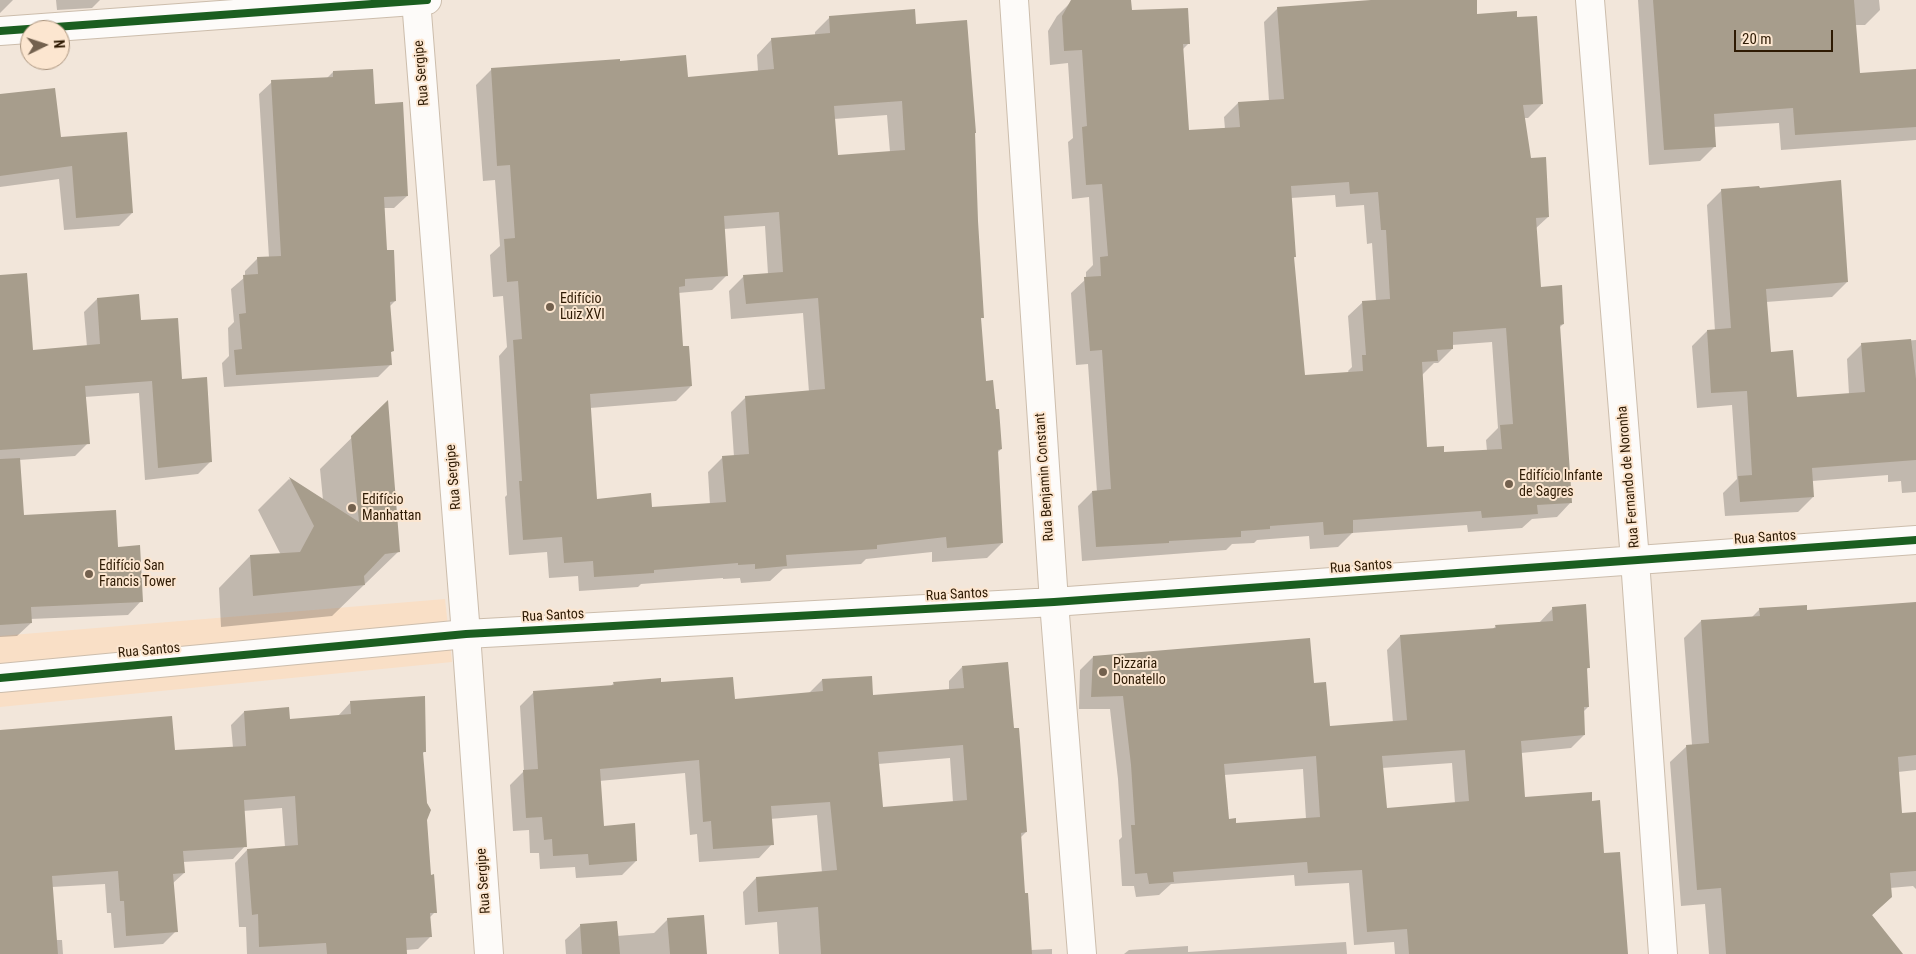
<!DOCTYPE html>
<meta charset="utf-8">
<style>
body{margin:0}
#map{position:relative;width:1916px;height:954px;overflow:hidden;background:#f2e6da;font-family:"Roboto Condensed",sans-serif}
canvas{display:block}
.north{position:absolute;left:20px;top:20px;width:50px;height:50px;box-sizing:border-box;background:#fce6d0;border:1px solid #aa947e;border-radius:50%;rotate:86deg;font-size:14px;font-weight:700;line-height:20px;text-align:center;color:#2e1a03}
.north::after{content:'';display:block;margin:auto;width:18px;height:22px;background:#73614e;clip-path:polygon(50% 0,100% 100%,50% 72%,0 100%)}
.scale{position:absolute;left:1734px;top:30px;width:99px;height:22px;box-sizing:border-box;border:2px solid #2e1a03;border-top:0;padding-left:6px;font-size:15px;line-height:18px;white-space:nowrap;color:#2e1a03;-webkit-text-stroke:4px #fce6d0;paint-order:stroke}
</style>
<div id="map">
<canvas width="1916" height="954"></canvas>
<div class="north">N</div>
<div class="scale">20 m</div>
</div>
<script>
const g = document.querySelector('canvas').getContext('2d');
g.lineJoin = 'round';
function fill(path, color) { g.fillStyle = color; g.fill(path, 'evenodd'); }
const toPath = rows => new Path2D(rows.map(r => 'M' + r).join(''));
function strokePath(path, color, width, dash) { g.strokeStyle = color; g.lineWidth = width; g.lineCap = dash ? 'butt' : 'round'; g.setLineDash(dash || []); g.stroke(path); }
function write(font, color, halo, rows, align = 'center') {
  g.font = font + ' "Roboto Condensed",sans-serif'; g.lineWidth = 4; g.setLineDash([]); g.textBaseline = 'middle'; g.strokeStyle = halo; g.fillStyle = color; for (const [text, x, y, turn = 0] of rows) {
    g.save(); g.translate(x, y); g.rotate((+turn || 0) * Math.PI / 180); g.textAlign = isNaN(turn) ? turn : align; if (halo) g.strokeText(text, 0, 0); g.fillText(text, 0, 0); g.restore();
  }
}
fill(toPath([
 [445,599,452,662,0,707,0,636]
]), '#f9dfc6');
fill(toPath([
 [0,0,13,0,0,13],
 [56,0,100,0,92,8,57,10],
 [1095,0,1130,0,1131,12,1189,43,1182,50,1187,132,1225,129,1224,117,1238,103,1269,101,1264,22,1278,8,1399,0,1475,0,1476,15,1516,19,1542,104,1528,118,1524,118,1530,159,1548,217,1535,229,1540,288,1563,324,1559,328,1571,502,1557,517,1532,519,1522,528,1468,532,1467,525,1352,533,1338,547,1310,549,1309,536,1257,540,1254,543,1232,544,1226,550,1082,561,1078,506,1092,492,1097,492,1088,364,1076,365,1071,293,1086,279,1086,272,1093,265,1089,197,1072,199,1068,142,1073,138,1068,63,1050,65,1048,31,1057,16,1072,1],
 [1335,195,1336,207,1364,205,1367,244,1372,243,1376,301,1363,302,1348,316,1352,367,1348,371,1349,373,1303,377,1293,258,1295,257,1291,198],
 [1492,342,1498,428,1486,440,1487,451,1443,453,1426,448,1422,375,1434,363,1438,363,1452,349,1452,345],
 [1638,0,1879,0,1880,10,1865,25,1855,25,1858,75,1916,70,1916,140,1781,150,1779,123,1713,127,1715,146,1700,161,1649,165],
 [830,17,915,26,973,134,982,317,980,320,985,382,1001,449,997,453,1002,543,987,558,932,562,932,552,866,559,861,564,783,569,770,581,741,583,740,578,723,579,723,578,641,584,638,587,579,591,578,576,549,578,547,552,509,555,505,497,507,495,499,356,507,347,503,296,493,297,490,255,500,246,495,180,483,181,476,85,491,70,686,78,758,71,757,55,772,39,815,36,815,32],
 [887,115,890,152,837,157,834,119],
 [765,226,768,274,744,276,729,291,731,319,803,313,809,392,746,397,731,412,734,457,723,457,708,472,710,505,651,509,596,500,590,408,676,401,691,386,682,348,678,293,712,290,727,275,724,229],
 [333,72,374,106,407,196,394,208,384,208,386,251,395,301,389,307,392,351,390,353,391,364,378,377,224,387,222,363,229,356,228,328,234,322,231,289,245,277,245,271,257,259,269,258,259,94,272,82,326,79],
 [0,101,59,139,132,213,119,226,64,230,59,179,0,187],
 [1722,190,1847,282,1832,297,1766,302,1769,353,1795,398,1849,394,1847,359,1862,344,1916,340,1916,492,1902,493,1901,481,1888,482,1888,475,1812,481,1813,497,1798,512,1725,516,1723,493,1737,479,1732,405,1697,408,1692,346,1707,331,1715,331,1707,205],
 [0,276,32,351,87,347,84,312,97,299,140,322,181,380,211,461,198,474,145,480,139,393,85,397,88,443,75,456,19,460,23,516,117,548,141,601,128,615,30,619,31,623,17,636,0,637],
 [387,403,399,551,332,616,221,627,219,588,250,556,281,555,258,510,289,479,323,500,320,469],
 [1916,603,1916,770,1898,772,1900,815,1916,813,1916,889,1913,886,1890,888,1891,897,1871,916,1901,954,1709,954,1705,904,1681,906,1670,762,1687,746,1692,745,1684,638,1701,621,1751,618,1760,609,1806,611],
 [1553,608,1589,667,1586,670,1588,707,1583,712,1584,735,1571,748,1521,753,1524,798,1603,854,1627,954,1395,954,1394,942,1354,945,1349,883,1295,886,1294,875,1171,884,1159,895,1136,897,1134,886,1122,886,1119,840,1122,837,1118,779,1110,709,1079,709,1080,670,1093,657,1313,684,1329,727,1393,723,1387,650,1400,636,1492,630,1496,626,1539,623],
 [1452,763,1455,803,1386,810,1382,768],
 [1303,769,1306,819,1235,824,1228,820,1224,775],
 [962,667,1013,729,1026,832,1020,838,1024,894,1031,950,1052,949,1052,954,779,954,777,922,745,925,743,892,756,878,822,873,817,815,770,819,772,844,759,858,699,862,697,834,690,835,685,773,599,781,603,827,636,861,622,875,576,878,575,867,540,869,539,853,530,853,529,830,513,831,510,785,524,771,520,706,533,693,610,687,614,683,660,683,734,701,808,694,822,680,872,697,949,691,949,681],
 [950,758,953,802,881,808,878,764],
 [351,702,425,751,422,754,426,820,430,876,435,912,429,918,431,936,418,949,406,950,406,954,247,954,246,927,239,927,235,863,247,850,285,847,282,808,243,811,245,846,233,859,183,862,184,873,172,884,176,931,163,944,114,948,111,913,107,913,105,884,52,887,56,940,62,940,63,954,0,954,0,731,174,751,233,748,231,725,244,712,288,720,338,716],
 [668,919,706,954,566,954,565,940,581,925,617,936,654,933],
 [1346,942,1347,954,1124,954,1129,950,1188,946,1188,952]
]), '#0003');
fill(toPath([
 [1071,0,1131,0,1132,10,1188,8,1190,44,1183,44,1189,130,1240,127,1238,102,1284,99,1277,7,1371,0,1477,0,1477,14,1517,11,1517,17,1537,16,1543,104,1523,105,1531,158,1546,157,1549,217,1536,218,1541,287,1562,285,1564,324,1560,325,1572,503,1537,505,1538,514,1482,518,1481,511,1353,520,1353,533,1324,535,1323,522,1270,526,1270,529,1241,531,1241,537,1169,541,1169,543,1096,547,1092,491,1111,489,1102,350,1090,351,1084,277,1101,276,1100,257,1108,256,1102,184,1086,185,1082,127,1087,126,1082,50,1064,51,1062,16],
 [1349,182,1350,194,1378,192,1381,230,1386,230,1390,299,1362,301,1366,355,1362,355,1363,371,1305,375,1294,257,1296,257,1291,186],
 [1506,328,1513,424,1500,425,1502,449,1444,452,1444,446,1427,447,1422,362,1438,361,1437,350,1453,349,1453,332],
 [1653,0,1854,0,1860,73,1916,69,1916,127,1795,135,1793,108,1714,114,1716,147,1664,150],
 [915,9,916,24,967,20,976,133,975,133,978,221,984,318,981,318,986,381,993,380,996,409,999,409,1002,449,998,450,1003,543,947,548,946,537,877,545,877,549,786,555,787,566,755,569,755,564,738,565,738,563,654,570,654,573,594,577,593,561,564,563,562,537,523,540,519,481,522,481,513,340,522,339,518,281,507,282,504,239,515,238,510,165,497,166,491,68,620,59,620,61,686,55,688,77,774,69,771,38,830,33,829,16],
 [902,101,905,150,838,155,834,106],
 [779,212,783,272,743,275,746,304,818,298,825,389,745,396,749,454,722,456,726,502,652,507,651,493,597,499,590,394,692,386,689,346,683,346,679,287,685,286,685,279,728,276,724,216],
 [373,69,375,104,403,102,408,196,384,197,387,250,394,250,396,301,390,302,394,351,391,352,392,365,236,375,234,350,242,349,239,314,246,313,243,275,258,274,257,257,281,256,271,80,333,77,333,71],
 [55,88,61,137,127,132,133,213,76,218,72,166,0,176,0,94],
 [1841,180,1848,282,1766,289,1771,352,1793,350,1797,397,1865,392,1861,343,1911,339,1916,379,1916,460,1812,468,1814,497,1740,502,1738,476,1752,475,1747,391,1711,393,1707,330,1731,328,1721,189,1759,186,1760,188],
 [27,273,33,350,100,344,97,298,139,294,141,320,178,318,182,379,207,377,212,462,158,468,152,381,85,386,90,444,0,450,0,275],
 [388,400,400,552,385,554,364,576,365,585,253,596,250,555,300,552,314,526,289,477,359,522,351,436],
 [20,458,24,515,116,510,118,547,140,545,143,602,31,607,32,623,0,625,0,459],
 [1916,602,1916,755,1898,757,1902,813,1916,812,1916,871,1890,873,1892,897,1872,915,1903,954,1726,954,1721,888,1697,890,1686,745,1709,743,1701,620,1760,616,1759,608,1807,605,1807,610],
 [1586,604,1590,668,1587,668,1589,707,1584,707,1585,735,1521,741,1525,797,1592,792,1592,801,1600,800,1604,853,1620,852,1628,954,1409,954,1407,929,1367,932,1362,870,1308,873,1307,862,1173,872,1174,882,1149,884,1147,873,1135,874,1131,825,1135,825,1131,765,1123,696,1091,697,1093,656,1310,638,1314,683,1326,682,1330,726,1407,720,1400,635,1496,628,1495,625,1553,621,1552,607],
 [1465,750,1469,801,1387,808,1382,756],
 [1316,756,1320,817,1236,823,1236,818,1229,819,1224,764],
 [1008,662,1014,728,1019,728,1022,766,1027,832,1021,833,1025,893,1028,893,1032,954,821,954,818,907,758,912,756,877,837,870,830,802,771,806,774,845,713,849,711,821,703,822,699,760,600,769,604,826,635,823,637,861,589,865,588,854,553,856,552,839,544,840,542,817,526,818,523,770,538,769,533,691,614,685,613,682,661,678,661,682,733,677,735,699,823,691,822,679,872,676,873,695,964,688,962,666],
 [963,745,967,800,883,807,878,752],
 [425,696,426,752,423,752,427,803,431,810,427,820,431,875,434,874,437,913,430,913,432,937,406,938,407,954,327,954,326,943,259,947,258,914,252,915,247,849,298,845,295,796,244,800,247,847,183,851,185,873,173,874,178,932,126,936,124,901,120,901,118,871,52,876,58,954,0,954,0,730,172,716,175,750,246,746,244,711,289,707,290,719,351,714,350,701],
 [704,915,707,954,670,954,667,918],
 [617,921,620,954,582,954,580,924]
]), '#a79d8c');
const minor = toPath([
 [1014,0,1054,602,1082,954],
 [1590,0,1635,560,1663,954],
 [0,31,427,0],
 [0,678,466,634,1054,602,1916,540]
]);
const major = toPath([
 [416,0,466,634,489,954]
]);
strokePath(minor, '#ccbdac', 30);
strokePath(major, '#ccbdac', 30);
strokePath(minor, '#fdfbf9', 28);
strokePath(major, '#fdfbf9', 28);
strokePath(toPath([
 [0,31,427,0],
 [0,678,466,634,1054,602,1916,540]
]), '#1b5e20', 8);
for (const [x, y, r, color] of [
 [550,307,5,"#73614e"],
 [1509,484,5,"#73614e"],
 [352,508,5,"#73614e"],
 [89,574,5,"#73614e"],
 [1103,672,5,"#73614e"]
]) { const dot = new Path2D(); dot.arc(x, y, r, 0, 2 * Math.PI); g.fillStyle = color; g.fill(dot); strokePath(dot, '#fce6d0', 2); }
write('14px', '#2e1a03', '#fce6d0', [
 ["Rua Sergipe",422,73,-95],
 ["Rua Sergipe",454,477,-95],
 ["Rua Benjamin Constant",1045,477,-94],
 ["Rua Fernando de Noronha",1629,477,-95],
 ["Rua Santos",1765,538,-4],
 ["Rua Santos",1361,567,-4],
 ["Rua Santos",957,595,-3],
 ["Rua Santos",553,616,-3],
 ["Rua Santos",149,651,-5],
 ["Rua Sergipe",484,881,-94]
]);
write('14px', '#2e1a03', '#fce6d0', [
 ["Edifício",560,299],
 ["Luiz XVI",560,315],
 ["Edifício Infante",1519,476],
 ["de Sagres",1519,492],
 ["Edifício",362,500],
 ["Manhattan",362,516],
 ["Edifício San",99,566],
 ["Francis Tower",99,582],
 ["Pizzaria",1113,664],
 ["Donatello",1113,680]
], 'left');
</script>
